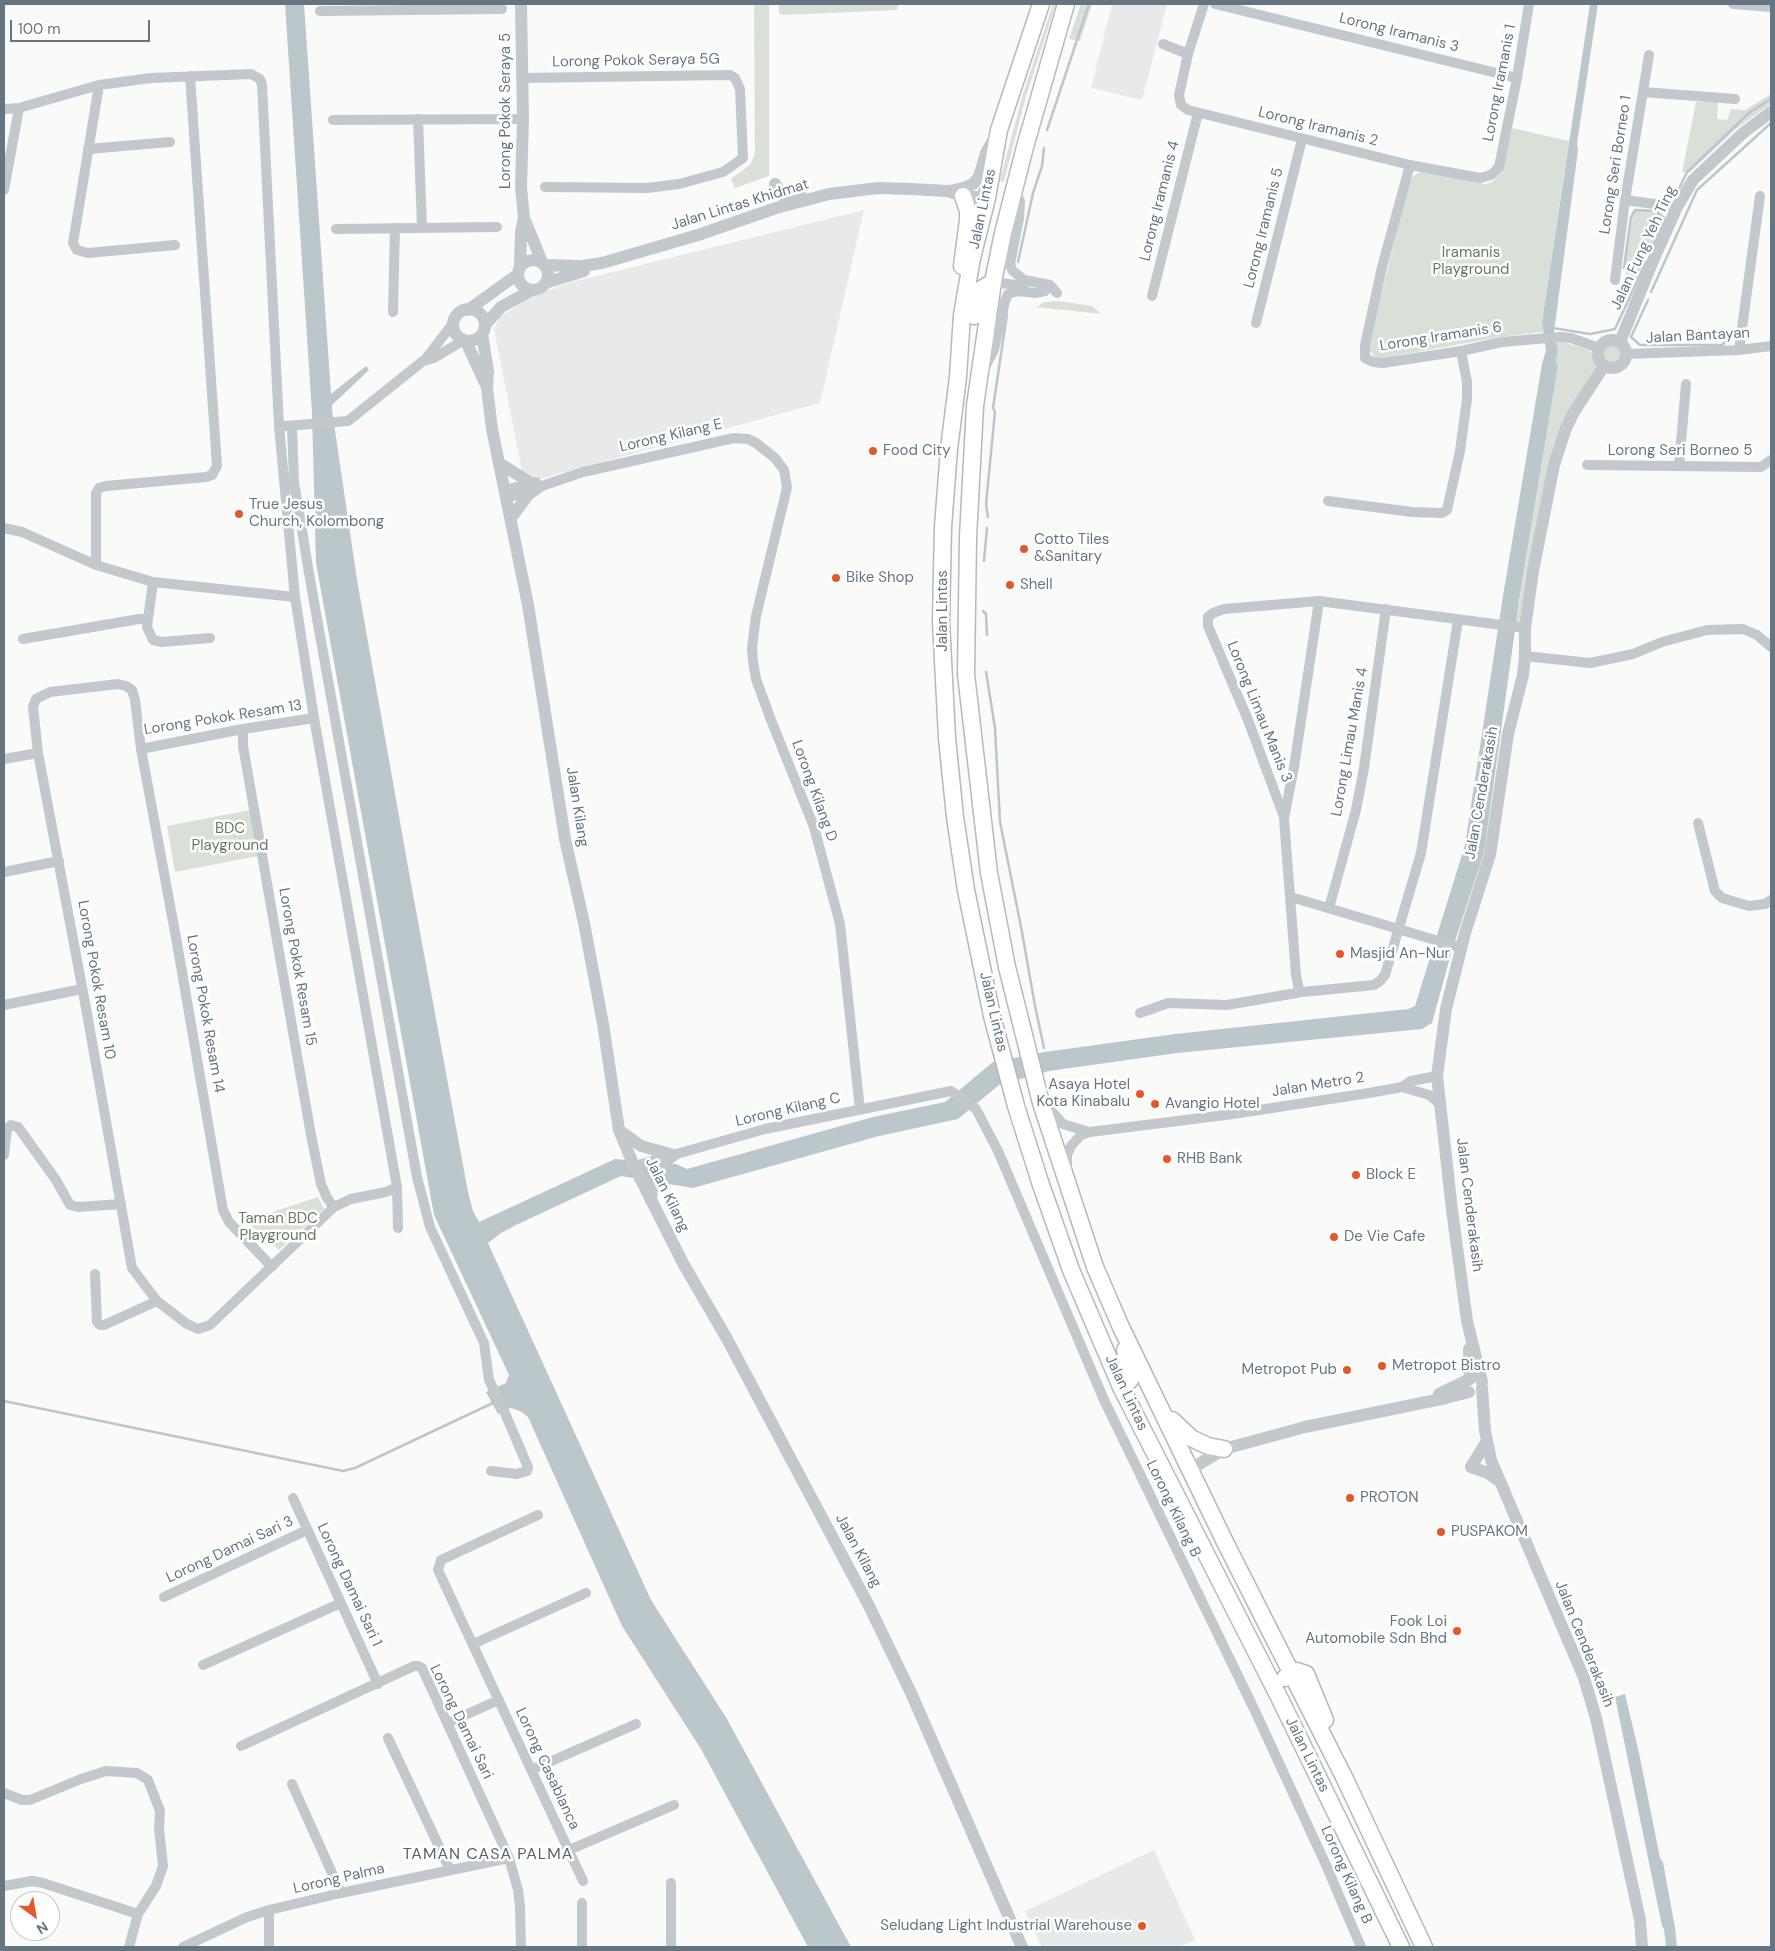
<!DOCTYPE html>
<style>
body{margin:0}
#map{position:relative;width:1775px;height:1951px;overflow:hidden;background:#fafaf8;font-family:"DM Sans",sans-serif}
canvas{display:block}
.frame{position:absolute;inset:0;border:5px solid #657683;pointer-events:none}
.north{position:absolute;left:10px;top:1891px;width:50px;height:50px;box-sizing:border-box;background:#fff;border:1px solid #c1c8cd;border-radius:50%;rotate:148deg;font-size:14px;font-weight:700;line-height:20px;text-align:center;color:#657683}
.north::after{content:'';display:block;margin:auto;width:18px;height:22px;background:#e4572e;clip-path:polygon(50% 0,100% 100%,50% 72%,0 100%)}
.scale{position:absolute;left:10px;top:20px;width:140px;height:22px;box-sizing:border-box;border:2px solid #657683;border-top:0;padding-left:6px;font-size:15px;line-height:18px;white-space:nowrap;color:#657683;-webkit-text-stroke:4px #fff;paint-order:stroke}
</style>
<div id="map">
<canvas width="1775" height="1951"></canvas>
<div class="frame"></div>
<div class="north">N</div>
<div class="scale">100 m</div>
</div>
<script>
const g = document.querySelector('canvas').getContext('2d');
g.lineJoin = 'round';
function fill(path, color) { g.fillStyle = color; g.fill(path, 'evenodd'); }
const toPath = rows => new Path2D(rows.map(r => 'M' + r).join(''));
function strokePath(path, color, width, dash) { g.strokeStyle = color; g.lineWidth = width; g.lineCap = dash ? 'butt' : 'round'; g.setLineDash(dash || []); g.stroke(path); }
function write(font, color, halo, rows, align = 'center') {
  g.font = font + ' "DM Sans",sans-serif'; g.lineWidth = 5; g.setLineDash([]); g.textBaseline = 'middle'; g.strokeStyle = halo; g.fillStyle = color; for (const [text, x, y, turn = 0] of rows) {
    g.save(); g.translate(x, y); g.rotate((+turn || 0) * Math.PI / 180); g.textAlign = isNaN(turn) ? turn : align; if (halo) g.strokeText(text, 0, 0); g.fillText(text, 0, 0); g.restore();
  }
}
fill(toPath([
 [1112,4,1167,4,1142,100,1091,88],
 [864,210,820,403,536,480,522,471,494,329,500,317,528,298,568,283],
 [1154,1850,1195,1940,1179,1947,1042,1947,1025,1911]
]), '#e8e9e9');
fill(toPath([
 [754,4,769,4,769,176,735,188,731,179,750,165,755,153],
 [779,4,898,4,897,10,783,15,779,13],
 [1053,4,1056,4,1026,96,1004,181,1001,182,1000,180,1023,94],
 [1081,4,1092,4,1080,41,1069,39],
 [1771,94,1771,104,1737,128,1689,173,1682,172,1696,102,1718,102,1717,119,1727,120,1731,109,1745,110],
 [1512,128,1569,141,1542,321,1543,332,1500,337,1383,358,1374,357,1368,347,1410,179,1416,174,1424,171,1485,184,1492,182,1496,178,1503,169],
 [1639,210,1656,212,1663,219,1630,295,1616,294,1617,290,1624,289,1629,283,1629,277,1624,270,1632,217,1633,213],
 [1059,301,1092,306,1101,314,1037,307,1044,302],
 [1562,342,1587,349,1592,352,1596,364,1595,370,1566,417,1520,623,1516,622,1558,366,1556,361,1558,352,1556,343],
 '1601 354a11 11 0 1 1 22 0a11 11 0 1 1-22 0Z',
 [250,810,258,856,175,872,167,826],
 [318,1197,324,1209,279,1250,246,1221]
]), '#dadfd7');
fill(toPath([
 [285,4,304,4,331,394,366,366,369,370,332,405,332,410,357,580,410,878,468,1192,473,1211,479,1222,615,1159,676,1164,687,1169,873,1117,945,1102,993,1062,1045,1052,1175,1034,1408,1009,1415,1006,1465,845,1503,596,1542,364,1546,350,1542,322,1590,4,1598,4,1577,143,1578,150,1554,332,1558,352,1556,361,1558,366,1519,601,1484,853,1452,950,1432,1023,1422,1029,1177,1053,1049,1071,999,1085,958,1119,879,1136,693,1188,621,1176,516,1225,501,1233,488,1243,651,1600,727,1719,851,1947,808,1947,701,1749,622,1626,528,1417,520,1411,511,1408,498,1414,486,1392,506,1383,509,1375,434,1215,316,563,312,413],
 [1625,1694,1639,1753,1660,1858,1663,1862,1675,1928,1677,1947,1666,1947,1664,1929,1662,1926,1615,1697]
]), '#bbc7cb');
strokePath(toPath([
 [1047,130,1089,4],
 [1679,189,1687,172,1750,112,1771,99],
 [1018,262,1033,193,1042,166,1044,148],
 [1624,268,1631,217,1635,210,1656,211,1665,219,1654,243],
 [1651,292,1697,190,1771,123],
 [1648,300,1631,337,1640,345,1722,345,1730,338],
 [1553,328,1590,334,1615,329,1646,262],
 [988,517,986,504,995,412,993,408,1007,314],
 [984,561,987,528],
 [983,611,986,614,987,635],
 [986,672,995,728,1000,822,1022,932,1035,1006,1044,1048],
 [4,1401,343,1471,355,1468,495,1402]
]), '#bbc7cb', 2.5);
const trunk = toPath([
 [1041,4,999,130,987,198,972,258,962,315,958,377,949,449,943,527,941,621,947,738,955,817,966,890,992,1016,1016,1106,1040,1182,1071,1270,1121,1387,1279,1697,1401,1947],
 [1066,4,1025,147,1003,233,993,282,975,406,968,537,966,674,989,873,1007,967,1041,1103,1095,1267,1120,1325,1225,1542,1344,1777,1424,1947],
 [962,266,968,220,968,211,963,196],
 [974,316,978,291,993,282],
 [1121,1387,1130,1380,1130,1372,1125,1350],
 [1172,1420,1191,1438,1208,1446,1224,1449],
 [1285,1678,1297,1671,1306,1674,1325,1720]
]);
strokePath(trunk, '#b4b9bd', 19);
strokePath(toPath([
 [1204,4,1188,54,1179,95,1181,105,1188,110,1410,165,1480,178,1491,175,1499,167,1517,78,1529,4],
 [1215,4,1517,78],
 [1733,4,1771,7],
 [320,11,502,9],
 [1163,44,1188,54],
 [522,78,730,75,735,78,740,89,743,158,723,172,679,184,647,188,545,187],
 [99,85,73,243,77,250,88,253,175,245],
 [1643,92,1735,99],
 [4,109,19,108,99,85,151,78,251,74,260,79,262,85,279,426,295,597,314,718,397,1187,386,1192,351,1199,334,1207,210,1325,198,1329,187,1324,157,1301,132,1268,86,1008,38,753,33,707,36,699,50,692,118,684,126,686,132,690,135,700,141,749,243,729,314,718],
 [418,119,422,227],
 [333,120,523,119],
 [88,149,170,142],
 [1410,165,1382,267,1365,345,1365,358,1373,362,1383,363,1461,351,1502,342,1559,337,1571,338,1599,348],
 [1015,189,1020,202,1019,218,1010,264,1012,270,1024,280,1050,285,1057,293],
 [4,190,19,108],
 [1625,200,1677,207],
 [336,229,497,227],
 [1615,280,1625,200,1649,55],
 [993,282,1024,286],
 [1152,296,1198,113],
 [393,312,395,228],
 [1256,323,1302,139],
 [1739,350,1760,196],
 [1626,354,1739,350,1771,346],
 [424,361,454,322],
 [984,369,994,350,1005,301,1008,294,1018,291,1035,293,1045,291],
 [285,426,348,421,423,361,434,358,464,340],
 [292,426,294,482,311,585,417,1177,430,1227,484,1343,489,1380,504,1411,528,1467,527,1471,517,1474,491,1471],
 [1587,465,1761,467,1771,460],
 [1679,466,1686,384],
 [505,490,536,482],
 [507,498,583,472,734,438,748,439,756,443,775,458,784,470,787,487,785,496,756,616,752,648,753,661,756,679,771,720,814,827,840,924,860,1110],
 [1328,501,1412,512,1442,513,1447,510,1460,451,1467,399,1467,382,1461,351],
 [4,528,22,532,96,565,153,582,295,597],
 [96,565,96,493,99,488,106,486,206,477,212,475,217,466,190,76],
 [153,582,147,627,153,640,162,642,210,638],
 [1319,601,1294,767,1284,818,1296,975,1299,990,1302,992,1374,985,1380,981,1385,975,1421,853,1458,620],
 [23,639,139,619,148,619],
 [1525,656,1590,663,1633,654,1662,642,1707,630,1743,629,1757,635,1771,647],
 [243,729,243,746,311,1135,321,1184,327,1198,334,1207],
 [141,749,177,943,223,1210,229,1222,272,1267],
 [4,759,38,753],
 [1284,817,1248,720,1208,626,1208,617,1213,613,1224,609,1319,601,1525,628],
 [1698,823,1715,891,1722,898,1749,906,1765,904,1771,900],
 [4,872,59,861],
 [1291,897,1462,948],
 [1329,908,1356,810,1364,768,1386,609],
 [4,1005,82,989],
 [1140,1013,1168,1003,1227,1005,1302,992],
 [1402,1087,1429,1095,1440,1104],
 [1046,1105,1063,1124,1089,1132],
 [4,1155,7,1129,11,1125,18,1127,56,1180,70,1205,78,1207,121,1204],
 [634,1166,765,1129,951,1091,976,1109,998,1151,1104,1400,1256,1713,1326,1865,1361,1947],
 [1067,1170,1067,1155,1071,1146,1081,1135,1090,1132,1233,1114,1369,1093,1402,1087,1411,1081,1437,1076],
 [397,1187,398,1228],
 [95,1274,97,1322,100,1325,104,1325,157,1301],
 [293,1498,378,1684],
 [538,1515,441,1560,438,1570,583,1881],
 [164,1597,307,1530],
 [473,1644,586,1593],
 [203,1665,341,1603],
 [447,1723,499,1700],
 [388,1738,450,1870],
 [241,1746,414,1666,418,1666,422,1668,509,1858,518,1890,520,1906,521,1947],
 [531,1770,636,1724],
 [292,1784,341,1893],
 [4,1793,22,1800,30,1800,81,1779,106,1771,137,1773,148,1780,160,1811,159,1828,163,1866,156,1886,138,1914,129,1947],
 [569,1850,674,1805],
 [671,1883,671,1947],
 [4,1886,32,1881,43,1883,138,1914],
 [183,1947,247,1917,269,1910,341,1893,509,1858],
 [269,1947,269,1910],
 [582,1947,582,1903]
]), '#c3c8cc', 10);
strokePath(toPath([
 [521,4,523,119,521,187,524,218,542,262],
 [775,184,784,197,801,196],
 [949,191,963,188,973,184,979,177,986,153,995,137],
 '518 275a15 15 0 1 1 30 0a15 15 0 1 1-30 0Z',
 [544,265,582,266,602,263,698,235,776,208,829,194,878,188,911,189,947,191,963,196,987,198],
 [520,267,521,232,524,218],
 [545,283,584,271],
 '453 325a16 16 0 1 1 32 0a16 16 0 1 1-32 0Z',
 [468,310,518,274],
 [485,325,501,307,532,290],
 [482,334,488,371,487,388,492,429,528,605,565,839,584,923,603,1024,619,1130,634,1166,684,1265,726,1337,869,1606,912,1695,1022,1947],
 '1598 354a14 14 0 1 1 28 0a14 14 0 1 1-28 0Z',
 [468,341,468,346,485,383],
 [1620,342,1652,263,1677,207,1693,180,1743,133,1771,112],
 [499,463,531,483],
 [511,518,528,495,539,487],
 [619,1130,641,1146,674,1155],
 [651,1201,652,1186,657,1175,663,1163,674,1155],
 [1469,1349,1470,1379],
 [1482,1382,1467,1321,1452,1210,1437,1076,1446,1009,1465,933,1490,855,1508,734,1523,675,1525,656,1525,628,1533,571,1554,465,1566,428,1574,412,1604,366],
 [1482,1388,1485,1431,1491,1460,1584,1678,1596,1718,1640,1920,1642,1947],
 [1439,1394,1468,1380],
 [1487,1441,1471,1467,1488,1473,1500,1482],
 [1191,1469,1224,1449,1305,1427,1446,1398,1469,1392]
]), '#c3c8cc', 12);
strokePath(trunk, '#fff', 16);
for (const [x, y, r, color] of [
 [873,451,5,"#e4572e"],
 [239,514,5,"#e4572e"],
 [1024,549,5,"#e4572e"],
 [836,578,5,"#e4572e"],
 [1010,585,5,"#e4572e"],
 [1340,954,5,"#e4572e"],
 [1140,1094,5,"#e4572e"],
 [1155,1104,5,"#e4572e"],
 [1167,1159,5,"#e4572e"],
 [1356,1175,5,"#e4572e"],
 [1334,1237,5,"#e4572e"],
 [1382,1366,5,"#e4572e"],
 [1347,1370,5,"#e4572e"],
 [1350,1498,5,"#e4572e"],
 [1441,1532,5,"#e4572e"],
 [1457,1631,5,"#e4572e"],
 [1142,1926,5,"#e4572e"]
]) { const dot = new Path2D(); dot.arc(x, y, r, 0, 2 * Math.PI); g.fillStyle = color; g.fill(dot); strokePath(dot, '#fff', 2); }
write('15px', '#657683', '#fff', [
 ["Lorong Iramanis 3",1399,33,14],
 ["Lorong Pokok Seraya 5G",636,61,-1],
 ["Lorong Iramanis 1",1500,83,-79],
 ["Lorong Pokok Seraya 5",506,111,-90],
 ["Lorong Iramanis 2",1318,127,14],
 ["Lorong Seri Borneo 1",1616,165,-81],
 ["Lorong Iramanis 4",1160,201,-76],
 ["Jalan Lintas Khidmat",740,205,-17],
 ["Jalan Lintas",983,209,-78],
 ["Lorong Iramanis 5",1264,228,-76],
 ["Jalan Fung Yeh Ting",1644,248,-65],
 ["Jalan Bantayan",1698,336,-3],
 ["Lorong Iramanis 6",1441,337,-9],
 ["Lorong Kilang E",671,436,-13],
 ["Lorong Seri Borneo 5",1680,451],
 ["Jalan Lintas",943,611,-90],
 ["Lorong Limau Manis 3",1259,712,68],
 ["Lorong Pokok Resam 13",223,718,-9],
 ["Lorong Limau Manis 4",1350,742,-80],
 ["Lorong Kilang D",814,791,70],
 ["Jalan Cenderakasih",1482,793,-80],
 ["Jalan Kilang",577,807,81],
 ["Lorong Pokok Resam 15",297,967,80],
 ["Lorong Pokok Resam 10",96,980,80],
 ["Jalan Lintas",993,1012,77],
 ["Lorong Pokok Resam 14",205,1014,80],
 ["Jalan Metro 2",1318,1085,-9],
 ["Lorong Kilang C",788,1110,-13],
 ["Jalan Kilang",667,1195,64],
 ["Jalan Cenderakasih",1469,1205,83],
 ["Jalan Lintas",1126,1393,65],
 ["Lorong Kilang B",1173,1509,64],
 ["Lorong Damai Sari 3",230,1550,-25],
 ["Jalan Kilang",858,1551,62],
 ["Lorong Damai Sari 1",349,1585,65],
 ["Jalan Cenderakasih",1584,1644,68],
 ["Lorong Damai Sari",461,1722,64],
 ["Jalan Lintas",1307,1755,64],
 ["Lorong Casablanca",547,1769,65],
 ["Lorong Kilang B",1346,1875,66],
 ["Lorong Palma",339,1879,-13]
]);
write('15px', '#687a64', '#fff', [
 ["Iramanis",1471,253],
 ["Playground",1471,270],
 ["BDC",230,829],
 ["Playground",230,846],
 ["Taman BDC",278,1219],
 ["Playground",278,1236]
]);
write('15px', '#657683', '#fff', [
 ["Food City",883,451],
 ["True Jesus",249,505],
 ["Church, Kolombong",249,522],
 ["Cotto Tiles",1034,540],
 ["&Sanitary",1034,557],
 ["Bike Shop",846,578],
 ["Shell",1020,585],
 ["Masjid An-Nur",1350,954],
 ["Asaya Hotel",1130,1085,"right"],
 ["Kota Kinabalu",1130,1102,"right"],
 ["Avangio Hotel",1165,1104],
 ["RHB Bank",1177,1159],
 ["Block E",1366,1175],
 ["De Vie Cafe",1344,1237],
 ["Metropot Bistro",1392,1366],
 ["Metropot Pub",1337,1370,"right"],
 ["PROTON",1360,1498],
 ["PUSPAKOM",1451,1532],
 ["Fook Loi",1447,1622,"right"],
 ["Automobile Sdn Bhd",1447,1639,"right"],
 ["Seludang Light Industrial Warehouse",1132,1926,"right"]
], 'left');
g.letterSpacing = '1px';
write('16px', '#57646e', '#fff', [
 ["TAMAN CASA PALMA",488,1855]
]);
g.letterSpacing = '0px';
</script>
